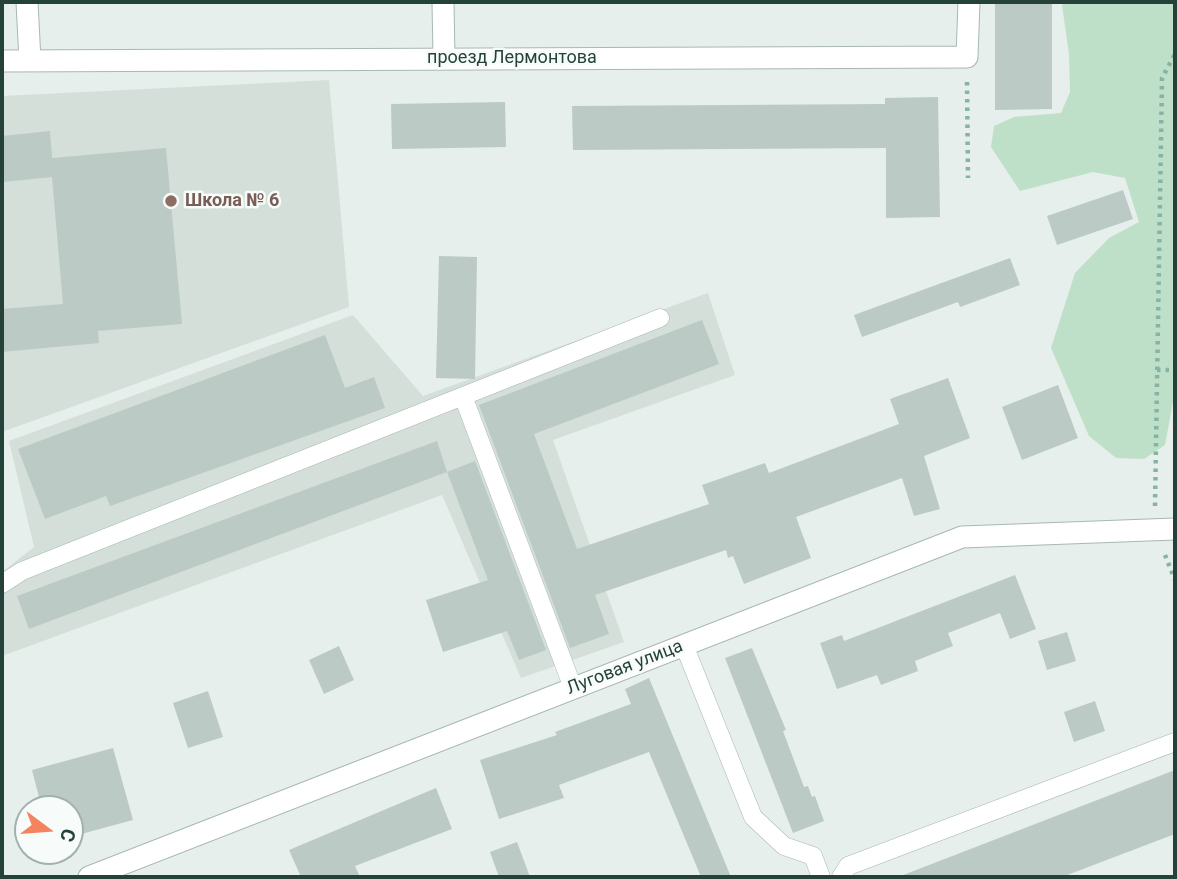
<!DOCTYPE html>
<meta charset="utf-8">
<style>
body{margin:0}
#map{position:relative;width:1177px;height:879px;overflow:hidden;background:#e6efeb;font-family:Roboto,sans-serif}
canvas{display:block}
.frame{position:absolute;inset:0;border:4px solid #24423a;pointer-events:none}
.north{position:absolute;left:14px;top:795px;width:70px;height:70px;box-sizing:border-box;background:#f7fbf9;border:2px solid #a3b1ad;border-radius:50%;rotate:106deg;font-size:19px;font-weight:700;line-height:28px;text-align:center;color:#24423a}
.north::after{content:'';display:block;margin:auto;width:24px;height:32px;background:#f4845f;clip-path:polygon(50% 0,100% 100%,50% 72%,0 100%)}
</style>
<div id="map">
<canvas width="1177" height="879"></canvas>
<div class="frame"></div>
<div class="north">С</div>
</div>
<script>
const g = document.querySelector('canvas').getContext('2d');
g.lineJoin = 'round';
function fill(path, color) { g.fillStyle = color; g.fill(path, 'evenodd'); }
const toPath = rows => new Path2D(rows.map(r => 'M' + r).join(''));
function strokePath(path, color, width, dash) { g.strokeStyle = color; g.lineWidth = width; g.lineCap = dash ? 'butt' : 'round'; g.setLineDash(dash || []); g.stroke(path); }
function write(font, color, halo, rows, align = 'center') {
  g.font = font + ' Roboto,sans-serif'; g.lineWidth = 5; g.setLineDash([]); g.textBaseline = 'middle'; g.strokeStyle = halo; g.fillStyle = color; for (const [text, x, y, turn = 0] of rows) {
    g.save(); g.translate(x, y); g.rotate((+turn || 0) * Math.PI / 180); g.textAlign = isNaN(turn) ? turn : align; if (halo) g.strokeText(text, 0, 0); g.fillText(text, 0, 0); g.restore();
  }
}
fill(toPath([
 [329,80,349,307,2,432,2,96],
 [708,293,735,375,553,440,624,642,521,678,442,495,2,656,2,572,34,547,9,441,353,315,423,396]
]), '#d4dfda');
fill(toPath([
 [1067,2,1175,4,1175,391,1165,445,1144,459,1116,458,1089,436,1051,348,1075,273,1109,238,1139,222,1125,178,1093,172,1020,191,991,147,994,126,1014,117,1061,113,1070,92,1069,54,1062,5]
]), '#bfe0c8');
fill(toPath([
 [995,2,1052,2,1052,109,995,110],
 [938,97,940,217,886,218,886,148,573,150,572,106,885,104,885,98],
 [505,102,506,147,392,149,391,104],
 [50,131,52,158,166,148,182,324,98,331,99,343,2,352,2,309,63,304,52,177,2,182,2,136],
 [1123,190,1133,219,1057,245,1047,216],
 [439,256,477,257,475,379,436,378],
 [1010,258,1020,285,960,307,958,302,862,337,854,315],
 [702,320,719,364,534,434,577,549,709,504,702,485,765,463,769,473,899,424,890,399,948,378,970,438,924,456,940,509,914,516,902,478,796,517,811,558,744,584,733,556,728,558,726,550,595,595,609,634,570,648,479,405],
 [325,335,345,388,374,377,385,408,110,506,106,496,45,519,18,449],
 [1058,385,1078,438,1022,460,1002,407],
 [437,441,447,472,29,629,17,596],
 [475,461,546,650,519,660,507,631,443,652,426,600,488,580,447,472],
 [1015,575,1036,629,1010,639,1000,613,948,633,953,646,915,661,918,671,881,685,877,675,837,689,820,643,842,635,844,641],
 [1067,632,1076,661,1047,670,1038,641],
 [339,646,354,680,324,694,309,660],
 [752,648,786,730,783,731,804,787,808,786,812,797,815,796,824,821,793,833,725,658],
 [649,678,731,877,701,877,649,752,559,785,564,798,499,819,480,760,557,735,555,732,631,704,625,689],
 [208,691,223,737,188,748,173,703],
 [1095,701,1105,731,1074,742,1064,712],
 [113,748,133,820,70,837,70,809,42,809,32,770],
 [1175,770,1175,834,1062,877,898,877],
 [436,788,452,829,355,866,360,877,301,877,289,850],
 [517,842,530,877,499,877,490,852]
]), '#bbcac4');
const lane = toPath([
 [463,396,573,688],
 [2,584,22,571,660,318],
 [684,645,753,817,784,846,813,856,821,877],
 [841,877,848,866,1175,742]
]);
const street = toPath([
 [27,2,30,61],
 [443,2,444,58],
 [2,61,967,57,969,2],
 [89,877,962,537,1175,529]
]);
strokePath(lane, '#a8b8b2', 19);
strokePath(street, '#a8b8b2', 23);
strokePath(toPath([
 [967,82,968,178],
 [1157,370,1175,370],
 [1155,506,1162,78,1175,54],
 [1165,555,1175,580]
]), '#86b3a5', 4.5, [3.5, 5]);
strokePath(lane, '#fff', 18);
strokePath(street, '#fff', 21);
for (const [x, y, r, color] of [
 [171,201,7,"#8d6e63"]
]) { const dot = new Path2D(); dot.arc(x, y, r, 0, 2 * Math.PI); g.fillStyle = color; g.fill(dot); strokePath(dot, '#f7fbf9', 2.5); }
write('18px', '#24423a', '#f7fbf9', [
 ["проезд Лермонтова",512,58],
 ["Луговая улица",625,668,-21]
]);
write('bold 18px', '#785e54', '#f7fbf9', [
 ["Школа № 6",185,201]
], 'left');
</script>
